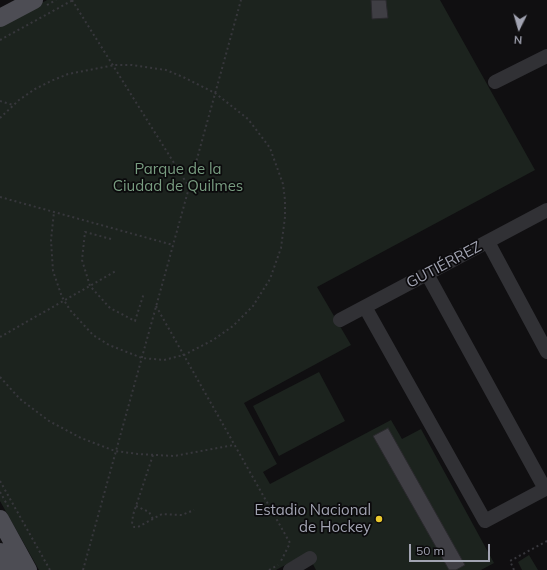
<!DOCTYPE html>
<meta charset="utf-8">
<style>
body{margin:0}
#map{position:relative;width:547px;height:570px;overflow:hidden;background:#100f11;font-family:Mulish,sans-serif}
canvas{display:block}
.north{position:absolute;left:499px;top:8px;width:40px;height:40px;-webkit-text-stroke:3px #0b0a0c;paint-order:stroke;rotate:185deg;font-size:11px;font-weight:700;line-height:16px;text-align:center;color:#a1a3b1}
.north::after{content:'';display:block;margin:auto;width:14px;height:18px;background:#a1a3b1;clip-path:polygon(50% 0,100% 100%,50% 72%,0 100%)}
.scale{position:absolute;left:409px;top:544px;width:81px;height:18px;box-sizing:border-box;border:2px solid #a1a3b1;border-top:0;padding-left:5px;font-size:12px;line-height:14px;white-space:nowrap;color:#a1a3b1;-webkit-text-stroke:3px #0b0a0c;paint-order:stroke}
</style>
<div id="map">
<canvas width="547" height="570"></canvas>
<div class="north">N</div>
<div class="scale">50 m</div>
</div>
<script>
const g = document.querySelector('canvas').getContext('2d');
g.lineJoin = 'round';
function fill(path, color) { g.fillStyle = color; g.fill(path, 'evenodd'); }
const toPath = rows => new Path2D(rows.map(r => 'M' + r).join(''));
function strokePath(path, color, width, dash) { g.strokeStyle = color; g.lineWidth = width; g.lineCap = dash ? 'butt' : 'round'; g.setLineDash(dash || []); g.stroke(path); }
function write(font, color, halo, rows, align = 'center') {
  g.font = font + ' Mulish,sans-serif'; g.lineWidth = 3.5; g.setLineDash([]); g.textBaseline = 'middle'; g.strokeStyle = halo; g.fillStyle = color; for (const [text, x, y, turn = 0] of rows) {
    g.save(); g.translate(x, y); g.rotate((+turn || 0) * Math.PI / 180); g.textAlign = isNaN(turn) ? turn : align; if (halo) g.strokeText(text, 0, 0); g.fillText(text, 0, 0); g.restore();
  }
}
fill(toPath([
 [47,0,440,0,535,170,317,287,351,345,244,403,277,464,263,472,270,484,391,420,402,439,421,429,494,563,481,570,316,570,307,553,276,570,39,570,0,501,0,26],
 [319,372,345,421,279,456,253,406],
 [529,555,538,570,522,570,518,562]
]), '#1c231e');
const building = toPath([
 [371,0,386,0,388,18,372,19,371,0],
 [388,428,465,565,456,570,449,570,373,436,388,428]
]);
fill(building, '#3f3e44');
strokePath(building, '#2a292d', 1);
strokePath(toPath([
 [72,0,189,187],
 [47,5,56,0],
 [0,40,73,0],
 [0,101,13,105],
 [0,118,19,100,35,89,51,81,68,74,115,65,132,65,166,70,183,77,215,93,248,119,270,148,283,184,285,200,285,217,281,248,270,279,253,306,233,326,213,340,184,355,164,360,142,358,109,345,93,335,70,310,62,297,53,271,51,240,54,212],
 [0,197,173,245],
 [111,239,85,232,82,260,90,286,110,308,135,321,144,293],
 [156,306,290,543,281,561],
 [0,337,116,271],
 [0,377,20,399,49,421,81,438,115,451,138,454,174,456,234,445],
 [153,455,133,515,132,524,134,527,138,527,162,514,182,515,194,510],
 [0,481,50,570],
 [0,492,9,508],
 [136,506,149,512,153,519],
 [83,570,241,0],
 [269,570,278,565],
 [514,570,510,561,547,541]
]), '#37373c', 2, [2, 3]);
strokePath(toPath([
 [495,82,547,56],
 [488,242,547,352],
 [427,274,545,489],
 [365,307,485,521,547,488],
 [340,320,547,210],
 [290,570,310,558]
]), '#313135', 14);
strokePath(toPath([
 [0,18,34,0],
 [0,519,28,570],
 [0,552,10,570]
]), '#4d4d54', 18);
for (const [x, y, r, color] of [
 [379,519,4,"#ebc92d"]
]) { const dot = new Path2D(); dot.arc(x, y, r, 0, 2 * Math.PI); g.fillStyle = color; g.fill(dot); strokePath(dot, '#0b0a0c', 1.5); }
write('15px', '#789c80', '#0b0a0c', [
 ["Parque de la",178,169],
 ["Ciudad de Quilmes",178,186]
]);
write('15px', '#a1a3b1', '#0b0a0c', [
 ["GUTIÉRREZ",444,265,-28]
]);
write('15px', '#a1a3b1', '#0b0a0c', [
 ["Estadio Nacional",371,510],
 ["de Hockey",371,527]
], 'right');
</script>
